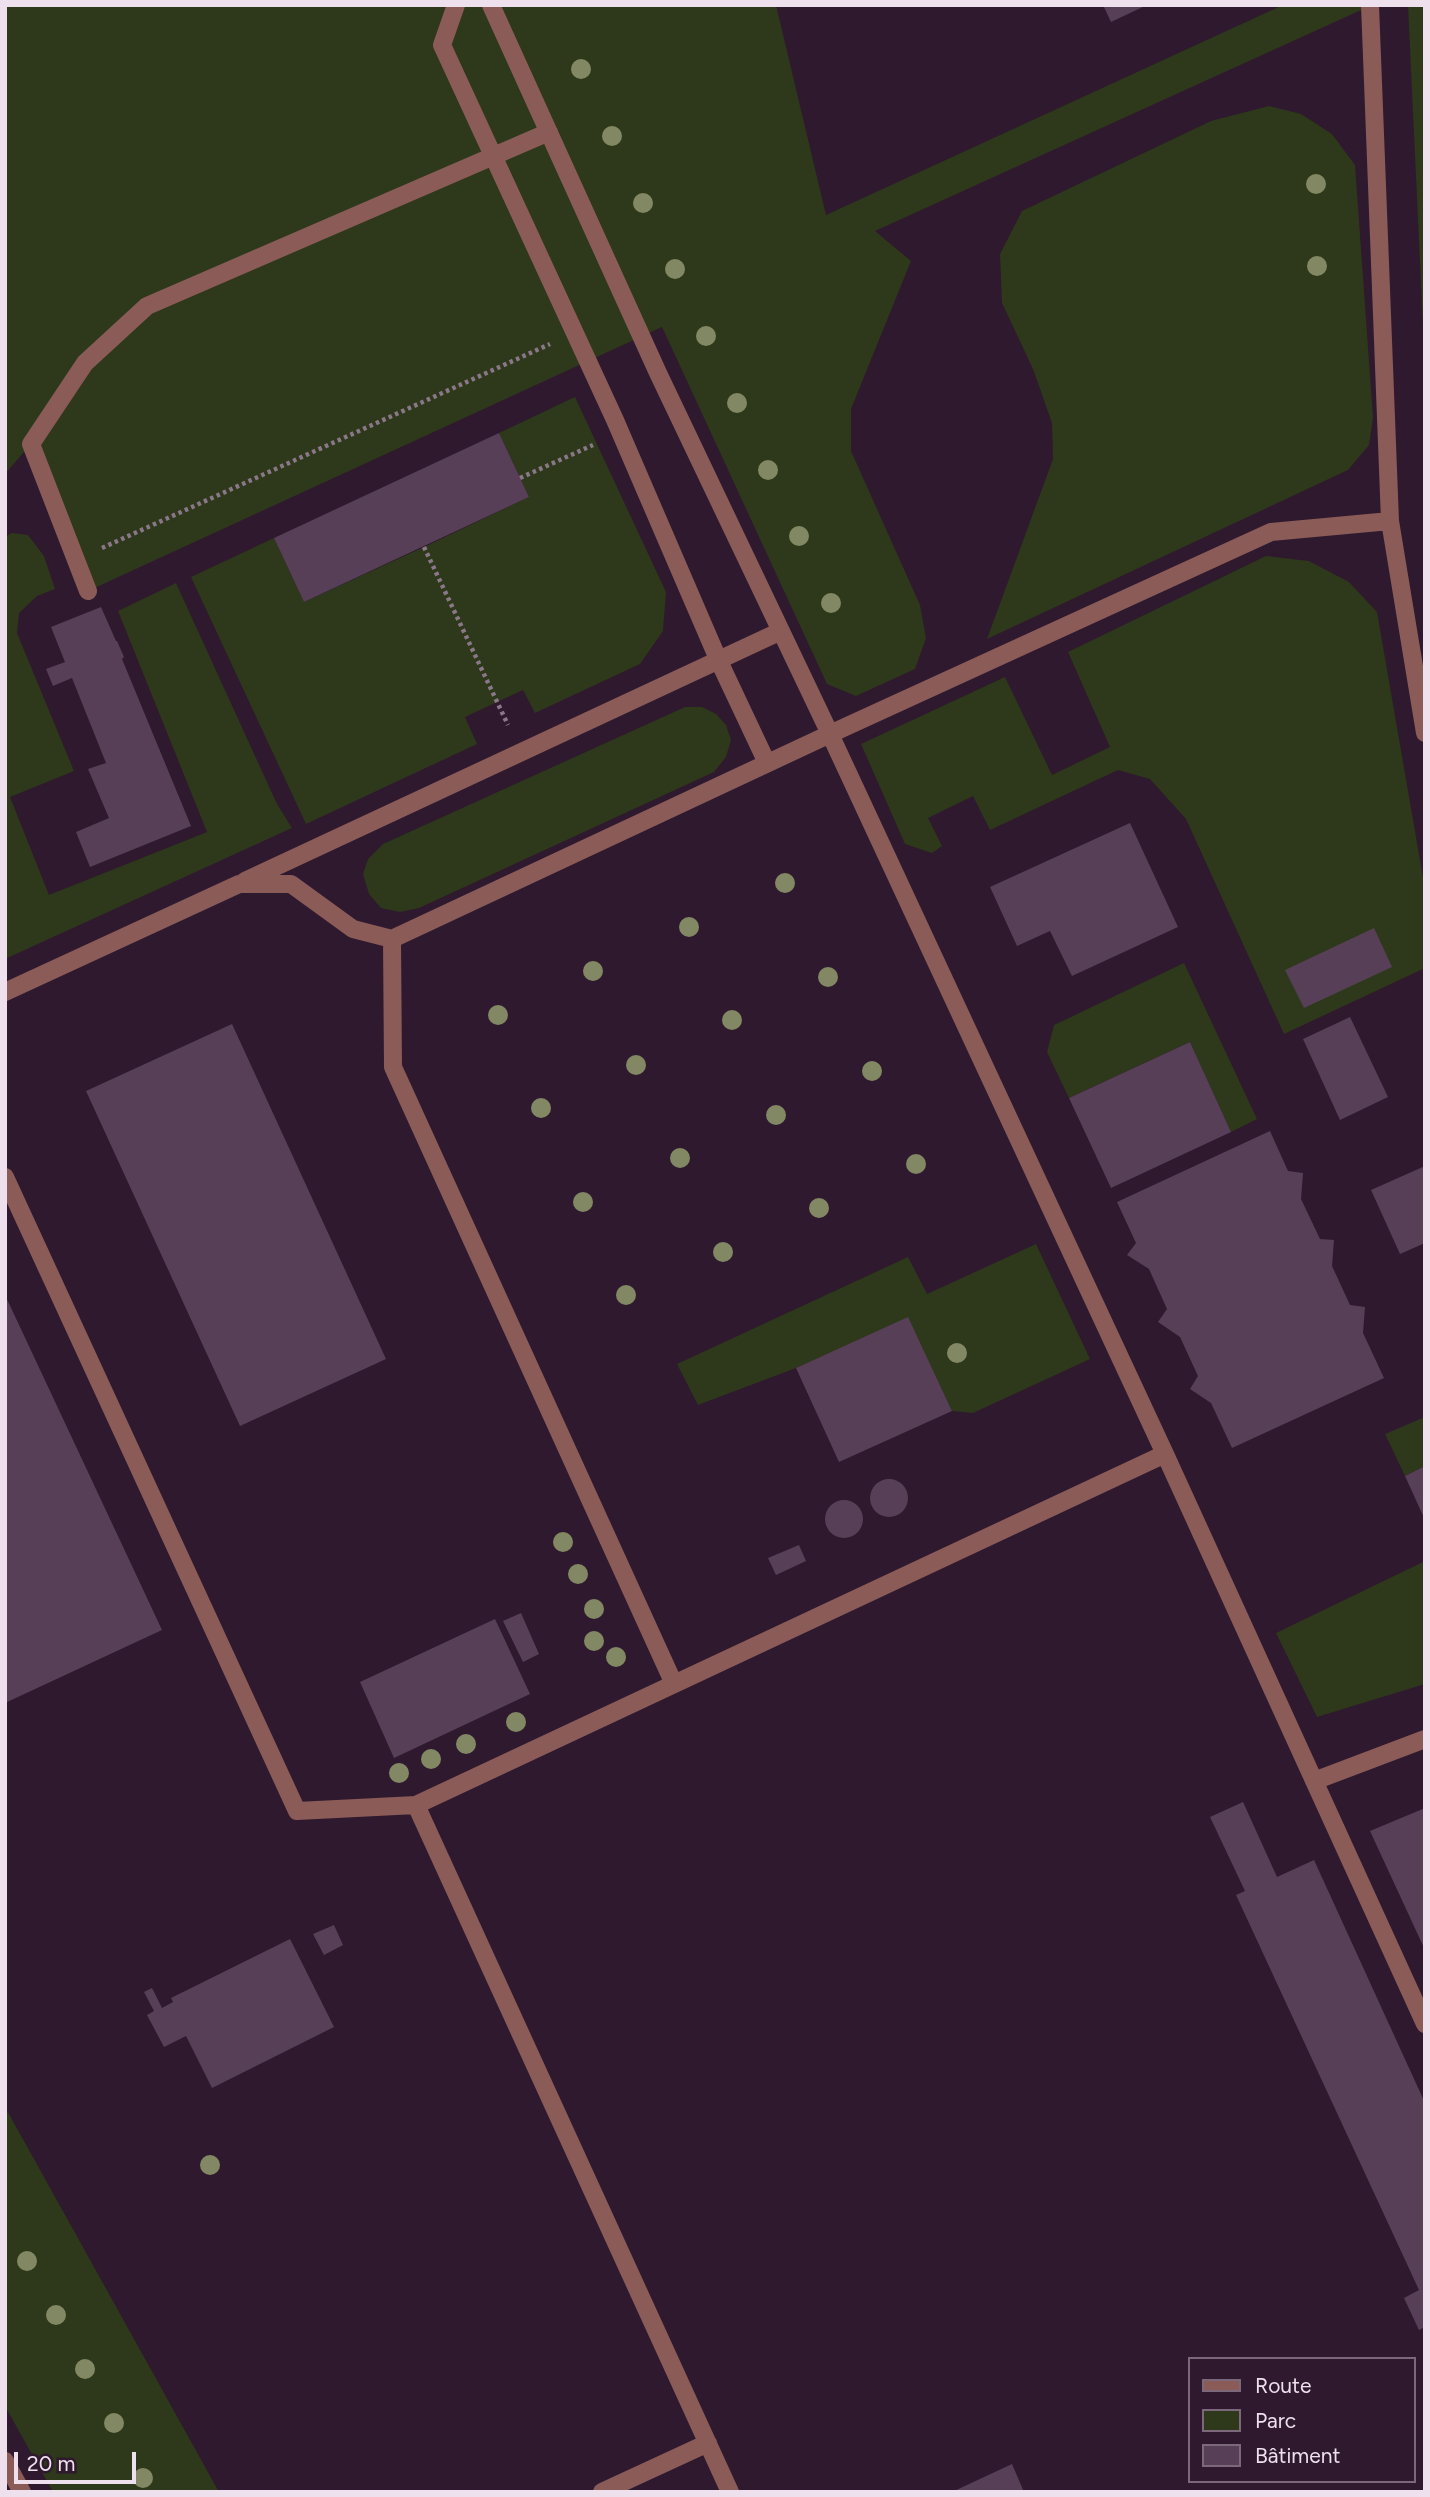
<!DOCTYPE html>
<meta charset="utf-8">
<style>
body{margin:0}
#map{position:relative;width:1430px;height:2497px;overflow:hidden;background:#2e192e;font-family:Figtree,sans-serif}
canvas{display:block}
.frame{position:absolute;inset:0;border:7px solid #efe0ee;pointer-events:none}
.legend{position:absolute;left:1188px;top:2357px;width:228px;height:126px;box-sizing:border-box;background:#2e192e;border:2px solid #7b697b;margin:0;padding:9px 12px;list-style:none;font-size:21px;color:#efe0ee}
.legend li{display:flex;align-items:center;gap:14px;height:35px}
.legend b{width:35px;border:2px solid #7b697b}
.scale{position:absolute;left:14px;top:2452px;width:122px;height:32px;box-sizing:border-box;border:4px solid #efe0ee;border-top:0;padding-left:9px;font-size:21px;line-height:24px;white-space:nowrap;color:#efe0ee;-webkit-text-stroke:5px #2e192e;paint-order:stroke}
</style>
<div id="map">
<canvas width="1430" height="2497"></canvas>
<div class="frame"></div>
<ul class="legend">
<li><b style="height:9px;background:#8b5b58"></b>Route</li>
<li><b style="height:19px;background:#2e381a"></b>Parc</li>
<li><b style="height:19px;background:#574057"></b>Bâtiment</li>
</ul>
<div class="scale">20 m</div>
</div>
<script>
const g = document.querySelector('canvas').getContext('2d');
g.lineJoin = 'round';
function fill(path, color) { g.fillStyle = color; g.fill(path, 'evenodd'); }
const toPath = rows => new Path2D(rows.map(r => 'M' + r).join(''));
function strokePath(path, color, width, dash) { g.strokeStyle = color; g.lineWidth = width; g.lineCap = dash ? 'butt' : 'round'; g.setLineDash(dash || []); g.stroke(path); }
fill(toPath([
 [5,5,776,5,826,215,1283,5,1387,5,1370,6,875,231,911,261,851,409,851,451,920,605,926,638,915,669,856,696,827,684,662,327,88,591,30,445,5,474],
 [1408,5,1425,5,1425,370],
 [1269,106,1301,114,1332,134,1355,165,1373,418,1369,445,1348,470,987,639,1053,459,1052,423,1033,369,1002,303,1000,254,1022,211,1211,121],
 [575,397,666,592,663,631,640,664,535,713,523,690,465,717,477,744,306,824,191,577,274,538,304,602,424,547,529,497,499,433],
 [12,533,28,535,44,556,55,589,37,596,19,613,17,633,74,771,10,797,49,895,207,832,118,611,176,583,277,804,292,828,5,959,5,537],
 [1266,556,1309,561,1349,582,1377,612,1425,889,1425,968,1284,1034,1186,819,1150,779,1118,770,990,830,973,796,928,818,942,846,932,853,905,844,861,744,1005,677,1052,775,1110,747,1068,652],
 [685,707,702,707,716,714,726,725,731,740,726,757,714,772,419,908,400,912,381,908,369,894,363,874,368,859,383,844],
 [1184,963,1257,1119,1231,1132,1190,1042,1069,1098,1047,1052,1054,1025],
 [1036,1244,1090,1359,973,1413,952,1411,908,1318,796,1368,698,1405,677,1364,908,1257,927,1294],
 [1425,1417,1425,1466,1405,1476,1385,1434],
 [1425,1561,1425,1684,1317,1717,1276,1633],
 [5,2110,9,2114,219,2492,53,2492,5,2406]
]), '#2e381a');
fill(toPath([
 [1103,5,1147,5,1111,22],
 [499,433,529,497,304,602,274,538],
 [101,607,116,641,117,641,124,657,122,659,191,826,90,867,76,832,109,818,88,769,106,763,72,678,53,686,46,669,65,662,51,627],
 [1130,823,1178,927,1072,976,1050,931,1017,946,990,887],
 [1374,928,1392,967,1304,1008,1285,970],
 [1350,1017,1388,1097,1340,1120,1303,1039],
 [232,1024,386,1359,240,1426,86,1091],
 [1190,1042,1231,1132,1111,1188,1069,1098],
 [1270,1131,1288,1171,1303,1173,1301,1199,1320,1239,1334,1240,1332,1266,1350,1305,1365,1307,1363,1333,1384,1378,1232,1448,1211,1403,1190,1389,1198,1376,1180,1337,1158,1322,1167,1309,1149,1269,1127,1255,1136,1243,1117,1202],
 [1425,1166,1425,1243,1400,1254,1371,1190],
 [5,1295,162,1630,5,1703],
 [908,1317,952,1411,839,1462,796,1368],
 [1425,1466,1425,1520,1405,1476],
 '870 1498a19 19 0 1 1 38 0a19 19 0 1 1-38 0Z',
 '825 1519a19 19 0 1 1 38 0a19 19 0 1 1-38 0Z',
 [799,1545,806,1561,776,1575,768,1558],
 [521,1613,539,1654,523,1662,503,1621],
 [495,1619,530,1694,394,1758,360,1682],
 [1243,1802,1277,1877,1314,1860,1425,2103,1425,2327,1419,2330,1404,2298,1419,2290,1236,1895,1245,1891,1210,1817],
 [1425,1808,1425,1950,1370,1831],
 [334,1925,343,1945,324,1955,313,1934],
 [290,1939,334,2027,212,2088,186,2036,164,2047,147,2015,154,2011,144,1992,152,1988,162,2008,173,2002,171,1998],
 [1012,2464,1024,2492,952,2492]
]), '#574057');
strokePath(toPath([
 [520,478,593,445],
 [424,547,508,725],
 [102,548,550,344]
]), '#8a7889', 4.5, [3.5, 3.5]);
strokePath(toPath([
 [456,5,442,45,615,420,718,659,767,763],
 [491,5,658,373,830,734,1165,1454,1425,2024],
 [1370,5,1390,521,1425,733],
 [88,591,31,444,85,363,147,306,549,132],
 [245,881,781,631],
 [392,939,393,1067,674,1684],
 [5,992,239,884,291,884,353,929,392,939,830,734,1271,532,1390,521],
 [5,1177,297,1811,416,1805],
 [1314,1781,1425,1739],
 [5,2461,22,2492],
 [602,2492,708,2443],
 [730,2492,416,1805,1165,1454]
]), '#8b5b58', 18);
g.fillStyle = '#828863';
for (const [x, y] of [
 [581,69],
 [612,136],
 [1316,184],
 [643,203],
 [1317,266],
 [675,269],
 [706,336],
 [737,403],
 [768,470],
 [799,536],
 [831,603],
 [785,883],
 [689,927],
 [593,971],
 [828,977],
 [498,1015],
 [732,1020],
 [636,1065],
 [872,1071],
 [541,1108],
 [776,1115],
 [680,1158],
 [916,1164],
 [583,1202],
 [819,1208],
 [723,1252],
 [626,1295],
 [957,1353],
 [563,1542],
 [578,1574],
 [594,1609],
 [594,1641],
 [616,1657],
 [516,1722],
 [466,1744],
 [431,1759],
 [399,1773],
 [210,2165],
 [27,2261],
 [56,2315],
 [85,2369],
 [114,2423],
 [143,2478]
]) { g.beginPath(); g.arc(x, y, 10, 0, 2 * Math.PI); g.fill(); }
</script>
